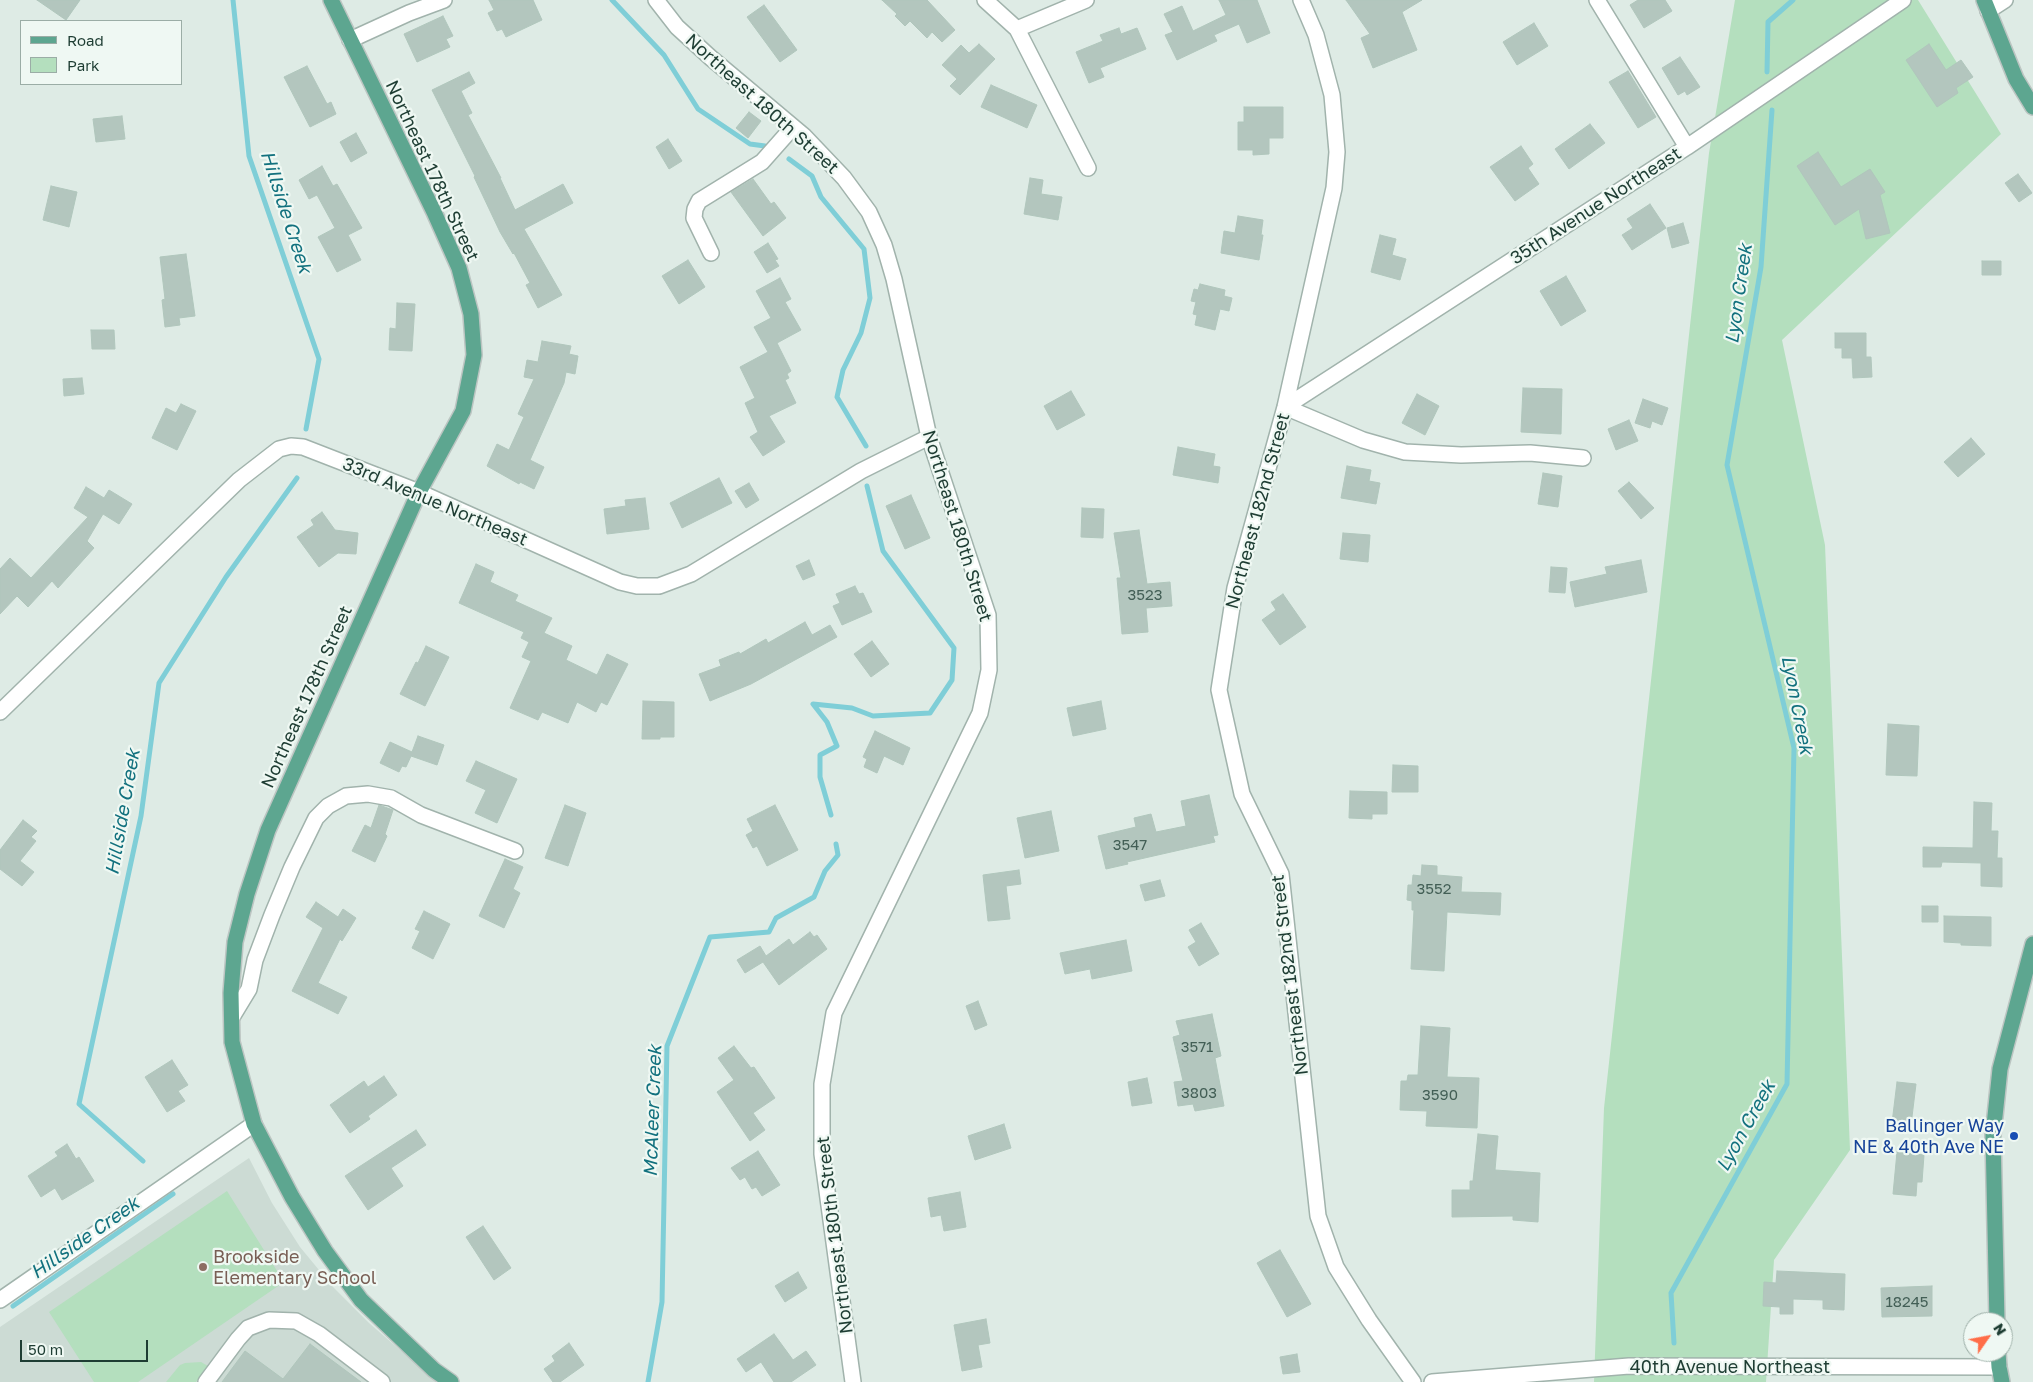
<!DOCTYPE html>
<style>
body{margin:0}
#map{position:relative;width:2033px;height:1382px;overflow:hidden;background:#deebe5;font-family:"Golos Text",sans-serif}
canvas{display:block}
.legend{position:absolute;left:20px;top:20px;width:162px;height:65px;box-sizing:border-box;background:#eff8f3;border:1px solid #9bada6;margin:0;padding:6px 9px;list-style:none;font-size:15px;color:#1e3d33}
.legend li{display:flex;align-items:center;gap:10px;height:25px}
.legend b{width:25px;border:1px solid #9bada6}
.north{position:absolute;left:1963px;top:1312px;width:50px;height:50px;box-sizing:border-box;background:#eff8f3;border:1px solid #9bada6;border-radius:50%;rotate:57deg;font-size:14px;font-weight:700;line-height:20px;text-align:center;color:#1e3d33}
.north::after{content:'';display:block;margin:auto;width:18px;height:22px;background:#ff6d48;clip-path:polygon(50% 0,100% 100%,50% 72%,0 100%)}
.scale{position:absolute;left:20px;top:1340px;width:128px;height:22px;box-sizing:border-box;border:2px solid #1e3d33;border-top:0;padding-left:6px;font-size:15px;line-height:18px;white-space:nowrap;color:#1e3d33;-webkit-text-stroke:4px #eff8f3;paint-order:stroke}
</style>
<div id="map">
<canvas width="2033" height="1382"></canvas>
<ul class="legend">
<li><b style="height:6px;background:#5da690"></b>Road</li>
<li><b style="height:14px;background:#b4dfbe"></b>Park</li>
</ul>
<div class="north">N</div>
<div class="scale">50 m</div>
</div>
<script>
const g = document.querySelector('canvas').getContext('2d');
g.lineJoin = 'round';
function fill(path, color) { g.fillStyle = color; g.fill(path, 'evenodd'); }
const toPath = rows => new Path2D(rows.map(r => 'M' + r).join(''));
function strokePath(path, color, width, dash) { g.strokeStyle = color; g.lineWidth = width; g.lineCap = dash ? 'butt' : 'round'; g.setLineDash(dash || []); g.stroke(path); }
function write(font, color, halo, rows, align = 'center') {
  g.font = font + ' "Golos Text",sans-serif'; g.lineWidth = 4.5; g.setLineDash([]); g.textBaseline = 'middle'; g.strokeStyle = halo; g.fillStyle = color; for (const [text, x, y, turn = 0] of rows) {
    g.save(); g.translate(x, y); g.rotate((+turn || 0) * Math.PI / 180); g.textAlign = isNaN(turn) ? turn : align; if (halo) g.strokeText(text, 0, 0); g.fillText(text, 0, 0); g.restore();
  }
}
fill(toPath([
 [249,1158,272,1203,300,1247,333,1287,369,1323,437,1382,0,1382,0,1327]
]), '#ccdbd4');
fill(toPath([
 [1735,0,1918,0,2001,134,1782,340,1825,545,1850,1150,1774,1260,1766,1382,1594,1382,1604,1108,1709,153],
 [227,1191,284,1282,138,1382,94,1382,49,1312],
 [201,1362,208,1366,196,1382,166,1382,180,1365,185,1363]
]), '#b4dfbe');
strokePath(toPath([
 [233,0,249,156,319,359,306,429],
 [612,0,664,55,698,109,750,144,765,146],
 [1767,72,1768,22,1793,0],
 [789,159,812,176,821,197,864,249,870,298,861,333,843,370,837,397,866,446],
 [831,815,820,777,820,755,837,746,827,722,813,704,852,708,873,716,930,713,952,680,954,648,883,551,867,486],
 [143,1161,79,1104,141,816,159,683,226,577,297,478],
 [13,1306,173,1194],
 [1674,1343,1671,1293,1787,1084,1794,748,1727,465,1761,267,1772,110],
 [648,1382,662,1302,667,1046,710,937,769,932,776,918,814,897,825,871,838,855,836,844]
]), '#7fced7', 5);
const building = toPath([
 [37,0,80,0,66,20,37,0],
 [489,0,533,0,542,20,506,37,502,29,497,31,488,13,494,10,489,0],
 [882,0,927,0,955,30,942,42,932,32,927,38,910,21,905,26,895,16,897,14,882,0],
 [1219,0,1257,0,1270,33,1247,43,1239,24,1214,35,1217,41,1177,60,1165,35,1173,32,1164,14,1182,6,1193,31,1226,15,1219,0],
 [1346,0,1422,0,1402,12,1417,50,1373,68,1361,38,1370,34,1346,0],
 [1638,0,1665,0,1672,11,1644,28,1630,5,1638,0],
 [764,5,797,50,780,62,747,17,764,5],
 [443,16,453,36,446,39,450,47,417,62,404,34,443,16],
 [1534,23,1548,46,1517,65,1503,42,1534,23],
 [1119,28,1121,34,1137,28,1146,49,1100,68,1104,77,1089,83,1076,52,1103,41,1100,35,1119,28],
 [979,44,995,59,960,95,950,86,957,79,942,65,961,45,969,53,979,44],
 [1929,44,1946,70,1961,60,1973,77,1956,88,1958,93,1937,107,1906,60,1929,44],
 [1680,57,1700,87,1687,95,1685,91,1678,95,1662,68,1680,57],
 [307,66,327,104,331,102,336,114,310,127,284,77,307,66],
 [1628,71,1656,117,1638,128,1609,82,1628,71],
 [469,72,475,83,461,91,472,113,468,115,501,178,500,178,515,210,563,184,573,203,524,229,562,295,538,308,526,285,530,283,514,253,513,254,500,232,474,177,475,176,432,90,469,72],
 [991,85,1037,105,1027,128,981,107,991,85],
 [1244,107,1283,107,1283,138,1269,138,1269,154,1253,155,1253,150,1238,150,1238,122,1244,122,1244,107],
 [749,112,761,121,748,138,736,128,749,112],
 [122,116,125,139,96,142,93,119,122,116],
 [1590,124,1605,143,1569,169,1555,149,1590,124],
 [356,133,367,153,351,162,340,142,356,133],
 [668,139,682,161,669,169,656,147,668,139],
 [1521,146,1533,164,1528,168,1539,184,1515,201,1490,167,1521,146],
 [1818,152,1841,187,1870,169,1885,192,1880,195,1890,233,1866,239,1859,209,1835,225,1797,166,1818,152],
 [322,166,333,186,337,184,362,228,348,235,361,260,337,272,318,237,335,228,317,195,309,199,299,180,322,166],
 [2018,174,2032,193,2019,202,2005,183,2018,174],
 [1030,178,1043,180,1041,194,1062,197,1058,220,1024,214,1030,178],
 [753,179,771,204,774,202,786,218,763,236,731,192,753,179],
 [51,186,77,192,69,227,43,220,51,186],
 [1650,204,1666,228,1632,250,1622,235,1633,228,1627,219,1650,204],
 [1238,216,1263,220,1261,235,1263,235,1259,260,1221,253,1224,231,1235,233,1238,216],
 [1683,223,1689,243,1672,248,1667,228,1683,223],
 [1380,235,1396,239,1392,255,1406,259,1400,280,1371,272,1380,235],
 [768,243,778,259,775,260,779,266,767,273,754,252,768,243],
 [186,254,195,316,179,318,180,325,165,327,162,300,165,299,160,257,186,254],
 [688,260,705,287,679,304,662,276,688,260],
 [1982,261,2001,261,2001,275,1982,275,1982,261],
 [1566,276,1586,311,1561,326,1540,291,1566,276],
 [780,278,791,299,785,302,801,330,777,343,791,371,787,374,789,378,785,380,796,403,769,416,785,442,763,456,750,437,758,432,745,403,755,398,740,367,768,352,754,327,771,318,756,291,780,278],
 [1200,284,1225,290,1224,296,1232,298,1229,311,1220,309,1215,330,1195,325,1197,315,1193,314,1196,302,1191,301,1194,289,1198,290,1200,284],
 [397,303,415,304,412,351,389,350,390,328,396,329,397,303],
 [91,330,114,330,115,349,92,349,91,330],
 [1835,333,1866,333,1866,357,1871,357,1872,377,1853,378,1852,358,1842,358,1842,348,1835,348,1835,333],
 [542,341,571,346,569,354,578,356,575,374,566,372,564,383,530,460,544,467,534,489,520,482,519,484,487,466,497,444,509,450,524,417,518,414,534,379,524,377,527,360,538,362,542,341],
 [82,378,84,394,64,396,63,379,82,378],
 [1523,388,1562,389,1561,434,1521,432,1523,388],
 [1071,391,1085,415,1057,430,1044,406,1071,391],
 [1417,394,1439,406,1425,435,1402,423,1417,394],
 [1643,399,1668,408,1662,425,1652,421,1650,428,1635,423,1643,399],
 [181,404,196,411,177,450,152,438,166,408,176,413,181,404],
 [1629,420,1638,441,1616,450,1608,429,1629,420],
 [1971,438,1985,454,1958,477,1944,462,1971,438],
 [1178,447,1215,454,1213,466,1220,467,1218,483,1173,475,1178,447],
 [1347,466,1371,470,1369,481,1380,483,1376,504,1341,498,1347,466],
 [1543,473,1562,476,1558,507,1538,504,1543,473],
 [719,478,732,503,682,528,670,503,719,478],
 [1629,482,1654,508,1641,519,1618,491,1629,482],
 [749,483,759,500,746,508,735,491,749,483],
 [86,487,104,498,109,490,132,504,119,524,103,514,87,541,94,548,58,588,52,581,28,607,17,596,0,614,0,569,10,558,31,578,88,517,74,508,86,487],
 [911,495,930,538,905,549,886,506,911,495],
 [645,498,649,529,607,534,604,509,626,506,625,500,645,498],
 [1082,508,1104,509,1103,538,1081,537,1082,508],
 [322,512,335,530,358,533,356,554,338,553,319,567,297,537,314,525,311,520,322,512],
 [1139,530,1147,584,1170,582,1172,606,1146,608,1148,632,1122,634,1117,578,1121,578,1114,533,1139,530],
 [1343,533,1370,535,1368,562,1340,559,1343,533],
 [809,560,815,575,803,580,796,566,809,560],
 [1641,560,1647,592,1575,607,1570,582,1607,574,1605,567,1641,560],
 [476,564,494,572,490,582,518,595,515,601,552,618,544,633,572,646,566,660,597,675,607,654,628,664,607,705,601,702,596,712,577,702,568,723,542,712,538,720,510,708,531,661,522,657,529,642,521,638,524,632,459,603,476,564],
 [1551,567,1567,568,1565,593,1549,592,1551,567],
 [855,586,859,594,863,593,872,612,842,625,833,606,840,603,836,594,855,586],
 [1283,594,1306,627,1280,645,1262,620,1276,610,1271,602,1283,594],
 [805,622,812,635,830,625,837,637,751,684,710,701,699,674,721,666,719,660,739,652,740,654,766,639,768,643,805,622],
 [872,641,889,664,871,677,854,654,872,641],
 [426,646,449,657,425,706,400,694,416,662,418,663,426,646],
 [643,701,674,702,674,737,660,737,660,739,642,739,643,701],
 [1101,701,1106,729,1073,736,1067,708,1101,701],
 [1888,724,1919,726,1917,776,1886,775,1888,724],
 [875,731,910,748,903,765,884,756,877,773,864,767,867,759,863,757,875,731],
 [418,736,444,745,437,765,411,756,406,767,402,766,399,772,380,763,390,742,412,752,418,736],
 [476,761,517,779,497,823,475,813,486,790,466,781,476,761],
 [1393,765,1418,766,1418,792,1392,792,1393,765],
 [1350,791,1387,792,1387,814,1372,814,1372,819,1349,818,1350,791],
 [1209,795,1218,835,1213,836,1215,842,1127,862,1128,864,1106,869,1098,836,1136,827,1134,818,1151,814,1156,832,1186,826,1181,801,1209,795],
 [1974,802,1992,803,1991,831,1998,831,1997,858,2002,858,2002,887,1981,886,1981,863,1942,862,1941,867,1923,867,1923,847,1973,848,1974,802],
 [379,805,393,810,385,834,387,836,375,862,352,851,365,825,371,828,379,805],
 [565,805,586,813,568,866,545,858,565,805],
 [775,805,798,850,767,866,757,846,753,848,746,835,753,831,747,819,775,805],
 [1051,811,1059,851,1025,858,1017,818,1051,811],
 [23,820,37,831,31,837,36,841,20,861,34,872,22,886,0,869,0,850,23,820],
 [505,859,523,867,513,889,520,893,504,928,479,916,505,859],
 [1422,865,1437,866,1437,875,1462,877,1461,892,1501,893,1500,915,1447,912,1444,971,1411,969,1414,910,1412,910,1412,901,1407,900,1408,885,1412,885,1413,875,1421,876,1422,865],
 [1019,870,1021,884,1006,886,1010,919,988,921,983,875,1019,870],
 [1160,880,1165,896,1145,901,1140,885,1160,880],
 [316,902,338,917,343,909,356,918,342,941,340,939,318,983,347,997,338,1014,292,991,323,928,306,917,316,902],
 [1922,906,1938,906,1938,922,1922,922,1922,906],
 [424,911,450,924,433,959,412,948,420,931,415,929,424,911],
 [1944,916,1991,917,1991,946,1961,945,1961,943,1944,942,1944,916],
 [1201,923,1219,954,1199,966,1188,947,1196,942,1189,930,1201,923],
 [810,932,814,937,817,935,827,949,779,985,763,962,745,973,737,960,760,946,766,956,789,939,793,945,810,932],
 [1126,940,1132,971,1092,979,1090,969,1065,974,1060,953,1126,940],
 [978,1001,987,1025,975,1030,966,1006,978,1001],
 [1212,1014,1221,1056,1215,1058,1224,1106,1195,1111,1193,1104,1178,1106,1174,1082,1183,1081,1173,1037,1180,1035,1176,1021,1212,1014],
 [1421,1026,1450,1028,1447,1077,1479,1078,1477,1128,1426,1126,1427,1111,1400,1110,1401,1081,1407,1081,1408,1075,1418,1075,1421,1026],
 [734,1046,751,1068,754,1067,775,1098,753,1113,765,1130,750,1141,717,1092,734,1080,718,1058,734,1046],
 [172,1060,188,1085,178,1091,185,1101,167,1112,145,1077,172,1060],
 [384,1076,397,1095,368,1116,370,1119,350,1133,330,1105,364,1081,368,1087,384,1076],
 [1147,1078,1152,1103,1132,1106,1128,1082,1147,1078],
 [1897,1082,1916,1084,1911,1125,1892,1123,1897,1082],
 [1004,1124,1011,1148,975,1160,968,1136,1004,1124],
 [416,1130,426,1145,391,1168,403,1186,368,1210,345,1176,416,1130],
 [1478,1134,1498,1136,1495,1170,1540,1173,1538,1222,1513,1220,1513,1216,1452,1217,1452,1190,1470,1190,1470,1181,1473,1181,1478,1134],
 [67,1144,76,1159,79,1157,94,1181,62,1200,55,1188,41,1197,28,1176,58,1156,55,1152,67,1144],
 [758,1151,780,1185,762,1196,756,1187,752,1189,745,1177,740,1180,731,1168,758,1151],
 [1897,1152,1924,1155,1922,1182,1917,1182,1916,1196,1893,1194,1897,1152],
 [960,1192,966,1227,944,1231,941,1215,931,1217,928,1198,960,1192],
 [483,1226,511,1268,494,1280,466,1237,483,1226],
 [1280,1250,1311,1304,1287,1317,1257,1263,1280,1250],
 [1777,1271,1845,1274,1844,1310,1823,1309,1823,1300,1793,1299,1793,1314,1780,1314,1780,1307,1763,1306,1764,1282,1776,1283,1777,1271],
 [798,1272,807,1288,785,1302,775,1286,798,1272],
 [1932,1286,1932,1316,1882,1317,1881,1288,1932,1286],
 [986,1319,990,1343,978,1345,982,1367,962,1371,954,1325,986,1319],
 [774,1334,793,1360,806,1351,816,1365,791,1382,774,1382,761,1362,746,1372,737,1359,774,1334],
 [569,1343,584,1365,560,1382,553,1382,544,1369,555,1361,552,1356,569,1343],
 [310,1344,361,1382,222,1382,245,1351,283,1379,310,1344],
 [1297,1354,1300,1372,1283,1374,1280,1357,1297,1354]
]);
fill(building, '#b3c6be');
strokePath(building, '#b0c6bc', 1);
const minor = toPath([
 [656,0,677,27,711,58,804,136,844,178,869,212,884,245,894,279,929,437,988,615,989,670,980,713,834,1013,822,1084,822,1154,853,1382],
 [985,0,1017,29,1088,168],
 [1301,0,1316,35,1332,95,1337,152,1334,188,1285,407,1235,588,1219,690,1242,794,1281,874,1318,1216,1336,1267,1369,1320,1413,1382],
 [1597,0,1687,147],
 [1988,11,2005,0],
 [1017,29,1086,0],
 [350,40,409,13,444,0],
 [711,253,694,218,695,209,699,201,762,162,793,127],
 [1285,407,1687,147,1903,0],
 [1285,407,1363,440,1405,452,1461,455,1530,453,1583,458],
 [0,712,239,480,279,449,291,446,303,447,419,492,620,582,637,586,659,586,691,574,861,471,929,437],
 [232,1017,249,989,255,960,272,915,292,867,316,818,328,806,346,796,368,794,391,798,421,815,515,851],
 [0,1300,254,1124],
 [206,1382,238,1339,248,1328,269,1320,296,1321,319,1334,382,1382],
 [1432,1382,1629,1366,1999,1367]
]);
const major = toPath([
 [331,0,434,212,459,268,471,314,474,355,463,411,419,492,268,830,247,894,235,942,231,993,232,1042,254,1124,292,1197,325,1251,361,1300,434,1370,451,1382],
 [1984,0,2016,79,2033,107],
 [1997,1322,1993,1135,2000,1069,2033,944],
 [1998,1352,1999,1367,2002,1382]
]);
strokePath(minor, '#a1b3ac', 18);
strokePath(major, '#bcc5c2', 18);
strokePath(minor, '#fff', 15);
strokePath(major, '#5da690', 15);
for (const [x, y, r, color] of [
 [2014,1136,5,"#1a4fb4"],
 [203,1267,5,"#8d6e63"]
]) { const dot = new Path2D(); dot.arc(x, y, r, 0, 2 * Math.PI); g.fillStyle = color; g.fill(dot); strokePath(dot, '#eff8f3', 2); }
write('15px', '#435f56', null, [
 ["3523",1145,595],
 ["3547",1130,845],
 ["3552",1434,889],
 ["3571",1197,1047],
 ["3803",1199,1093],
 ["3590",1440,1095],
 ["18245",1907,1302]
]);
write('18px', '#1e3d33', '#eff8f3', [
 ["Northeast 180th Street",762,104,42],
 ["Northeast 178th Street",432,171,65],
 ["35th Avenue Northeast",1596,206,-33],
 ["33rd Avenue Northeast",435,502,23],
 ["Northeast 182nd Street",1258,511,-75],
 ["Northeast 180th Street",957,526,73],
 ["Northeast 178th Street",307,697,-66],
 ["Northeast 182nd Street",1290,975,-97],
 ["Northeast 180th Street",835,1235,-97],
 ["40th Avenue Northeast",1730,1367]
]);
write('18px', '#164399', '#eff8f3', [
 ["Ballinger Way",2004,1126],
 ["NE & 40th Ave NE",2004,1147]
], 'right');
write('18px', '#785e54', '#eff8f3', [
 ["Brookside",213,1257],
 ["Elementary School",213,1278]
], 'left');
write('italic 19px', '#12717e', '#eff8f3', [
 ["Hillside Creek",286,212,72],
 ["Lyon Creek",1739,294,-82],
 ["Lyon Creek",1797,705,79],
 ["Hillside Creek",123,812,-80],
 ["McAleer Creek",653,1111,-88],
 ["Lyon Creek",1746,1126,-61],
 ["Hillside Creek",85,1238,-35]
]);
</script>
